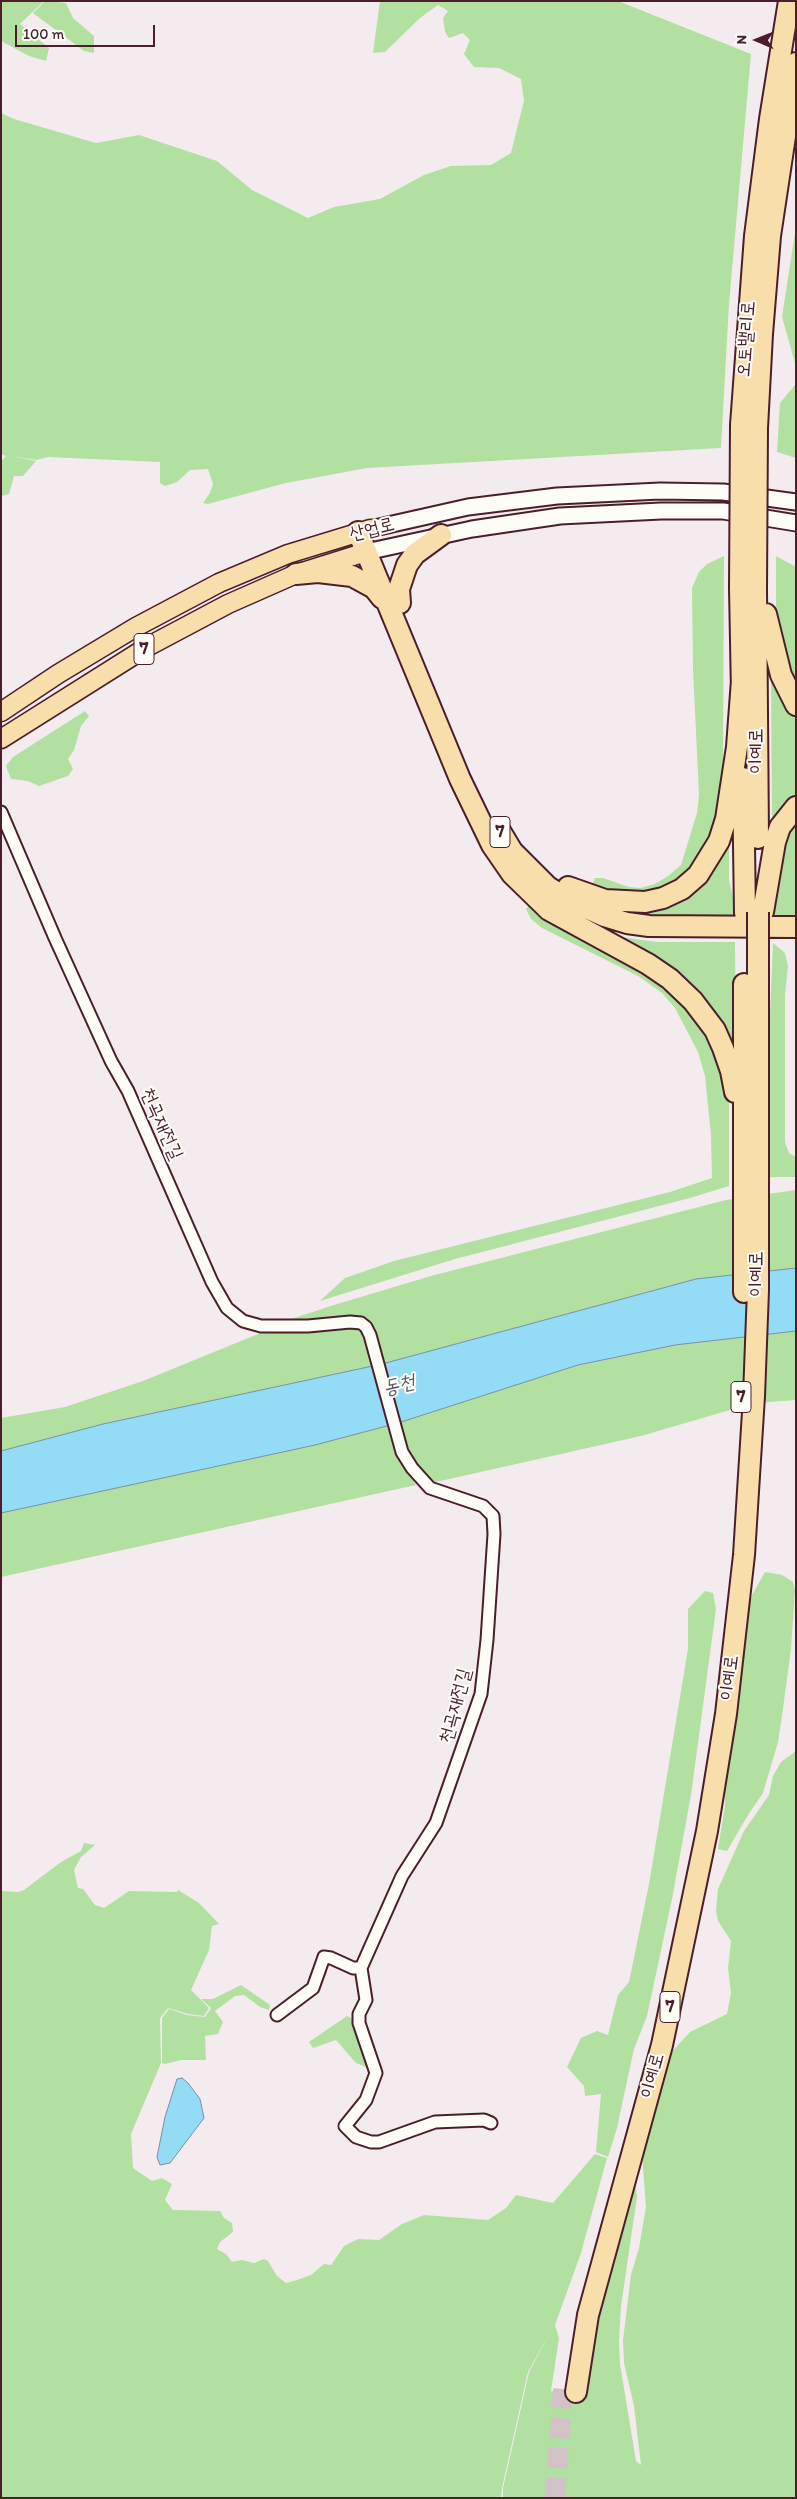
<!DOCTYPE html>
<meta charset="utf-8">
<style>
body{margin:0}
#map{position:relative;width:797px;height:2499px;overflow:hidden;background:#f4ebef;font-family:Itim,sans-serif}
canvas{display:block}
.frame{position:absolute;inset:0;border:2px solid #4a1f2b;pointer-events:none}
.north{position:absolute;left:732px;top:15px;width:50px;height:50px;-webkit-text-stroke:4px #fdfcf7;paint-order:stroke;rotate:271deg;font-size:14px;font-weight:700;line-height:20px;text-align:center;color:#4a1f2b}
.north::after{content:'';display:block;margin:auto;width:18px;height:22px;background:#4a1f2b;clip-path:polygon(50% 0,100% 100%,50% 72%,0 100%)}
.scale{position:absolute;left:15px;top:25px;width:140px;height:22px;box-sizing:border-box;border:2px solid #4a1f2b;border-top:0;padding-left:6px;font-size:15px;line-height:18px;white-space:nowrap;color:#4a1f2b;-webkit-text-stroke:4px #fdfcf7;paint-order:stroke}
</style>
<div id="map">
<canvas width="797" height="2499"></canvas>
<div class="frame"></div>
<div class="north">N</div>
<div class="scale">100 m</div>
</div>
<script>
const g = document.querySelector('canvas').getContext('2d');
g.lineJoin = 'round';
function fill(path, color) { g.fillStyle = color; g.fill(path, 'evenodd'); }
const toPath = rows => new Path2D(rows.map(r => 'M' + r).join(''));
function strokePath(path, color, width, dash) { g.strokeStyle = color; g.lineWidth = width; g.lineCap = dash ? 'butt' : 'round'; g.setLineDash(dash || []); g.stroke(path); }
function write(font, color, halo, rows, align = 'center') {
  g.font = font + ' Itim,"Poor Story",sans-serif'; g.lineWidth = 4; g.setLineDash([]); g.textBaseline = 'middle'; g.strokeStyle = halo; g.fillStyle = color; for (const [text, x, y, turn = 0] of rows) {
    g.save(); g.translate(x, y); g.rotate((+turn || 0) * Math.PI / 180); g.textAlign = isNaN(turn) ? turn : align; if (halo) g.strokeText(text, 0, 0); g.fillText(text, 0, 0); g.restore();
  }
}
fill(toPath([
 [1,1,44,1,20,24,49,48,46,61,29,56,1,41],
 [45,1,66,3,73,18,94,36,94,53,84,51,33,13],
 [380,1,618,1,751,54,729,304,721,448,367,468,286,483,208,504,203,503,210,493,213,484,208,469,190,470,177,482,165,486,160,483,160,462,48,457,36,460,12,456,36,461,23,476,14,476,9,494,1,496,1,462,6,456,1,454,1,113,14,119,96,143,139,135,217,161,252,190,308,218,334,207,380,199,424,175,451,166,491,165,511,153,524,101,521,79,499,68,474,67,464,54,470,40,463,33,449,38,445,32,443,18,448,11,438,5,420,18,385,52,373,53],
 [796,226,796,458,777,452,780,403,795,385,795,363,782,317],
 [724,556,723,771,721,793,714,828,693,870,664,890,620,896,592,885,595,878,603,878,629,887,640,888,655,884,668,876,681,865,697,813,699,795,693,669,692,588,699,572,707,564],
 [776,556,796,567,796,693,776,630],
 [771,671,796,719,796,799,772,824],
 [85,711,89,716,81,726,74,750,68,759,73,769,68,776,39,786,28,781,11,779,6,766,13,757],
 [796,816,796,922,772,922,772,891,778,850],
 [722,846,729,846,729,880,735,905,735,920,630,918,604,904,649,906],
 [529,906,562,928,665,985,704,1026,726,1081,729,1102,729,1186,690,1198,455,1259,320,1301,345,1278,394,1261,670,1192,712,1178,711,1135,705,1076,698,1052,675,1008,662,993,638,976,542,928,531,919,526,909],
 [602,931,622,937,657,942,735,942,736,1054,723,1032],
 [773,943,785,953,788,966,785,995,785,1142,789,1153,796,1157,796,1177,767,1177,768,1062],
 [796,1190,796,1268,696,1279,382,1364,103,1424,1,1451,1,1418,65,1407,143,1381,263,1332,371,1326,368,1321,356,1317,288,1324,288,1320,334,1305,431,1276,726,1200],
 [796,1331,796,1400,769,1402,730,1410,641,1436,436,1482,430,1480,407,1452,398,1423,578,1365,675,1345],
 [387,1426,397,1457,416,1485,1,1577,1,1513,315,1445],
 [765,1572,782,1575,793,1582,795,1590,791,1649,782,1716,778,1742,763,1793,748,1815,727,1851,718,1849,725,1805,725,1778,747,1615,752,1595],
 [705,1591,713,1593,716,1609,691,1795,672,1899,647,2016,634,2049,617,2128,608,2157,596,2152,601,2094,585,2096,584,2086,567,2067,581,2038,597,2031,608,2035,618,1995,629,1982,649,1884,688,1649,688,1609],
 [796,1751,796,2498,503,2498,503,2488,529,2372,551,2331,528,2372,502,2488,501,2498,1,2498,1,1891,18,1892,24,1890,61,1862,81,1851,84,1843,95,1845,81,1857,74,1870,78,1888,83,1889,95,1905,104,1908,129,1891,177,1892,178,1890,199,1903,219,1924,212,1926,209,1950,191,1990,209,2008,204,2016,188,2014,168,2008,160,2018,161,2063,131,2134,133,2168,152,2181,162,2178,172,2184,165,2200,173,2210,220,2211,224,2218,232,2223,233,2232,220,2242,217,2249,226,2254,232,2262,242,2260,254,2263,264,2259,268,2261,277,2276,286,2283,297,2280,311,2275,324,2264,331,2265,344,2246,358,2239,379,2240,402,2224,424,2215,488,2220,506,2208,516,2195,553,2203,595,2154,607,2158,581,2253,555,2325,559,2338,551,2391,583,2397,600,2310,635,2179,637,2197,621,2306,619,2340,620,2364,636,2461,641,2465,634,2406,624,2363,623,2340,631,2275,639,2248,646,2207,642,2155,668,2056,690,2032,727,2014,731,1993,728,1968,731,1941,718,1921,716,1911,718,1889,744,1831,769,1795,773,1776,781,1762],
 [241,1985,270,2005,269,2010,260,2007,244,1995,235,1996,215,2011,223,2022,218,2034,205,2036,206,2060,181,2060,165,2064,162,2063,162,2018,169,2009,187,2015,205,2017,211,2008,201,1999,213,1999],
 [347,2016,354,2020,371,2069,356,2063,336,2040,313,2048,309,2042]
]), '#b2e0a0');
const water = toPath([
 [796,1268,796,1331,675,1345,578,1365,398,1423,315,1445,1,1513,1,1451,103,1424,382,1364,696,1279,796,1268],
 [182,2078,188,2083,200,2099,204,2118,170,2163,160,2165,157,2157,165,2117,177,2079,182,2078]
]);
fill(water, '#94dbf6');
strokePath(water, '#7690a5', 1);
strokePath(toPath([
 [555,2498,563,2389]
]), '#d2c2c8', 20, [20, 10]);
const street = toPath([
 [1,812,55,938,111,1061,128,1091,212,1282,227,1308,243,1321,261,1326,308,1326,350,1322,361,1323,366,1327,370,1335,402,1452,412,1468,430,1488,483,1506,493,1516,494,1534,487,1640,481,1694,436,1823,402,1876,361,1968,366,2000,359,2014,359,2023,376,2073,366,2100,345,2126,356,2137,371,2142,379,2142,435,2122,484,2120,491,2123],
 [277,2015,313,1988,324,1957,331,1958,353,1968,361,1968]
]);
const secondary = toPath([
 [370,529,468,507,557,496,660,491,723,492,796,502],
 [366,552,472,529,560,516,661,511,723,511,796,523]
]);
const primary = toPath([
 [1,712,58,674,136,627,219,583,288,554,370,529],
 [1,739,147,647,228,604,296,574,366,552]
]);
const highway = toPath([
 [741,425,755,236,770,119,789,1],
 [757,428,762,334,770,236,796,63],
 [358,532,460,779,492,845,512,874,549,910,648,964,670,979,693,1001,715,1030,723,1048,731,1071,735,1092],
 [296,574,318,572,352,576,374,588,382,598],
 [740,588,742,694],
 [756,589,758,838],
 [400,603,399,589,407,565,415,554,441,535],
 [766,614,781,675,796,705],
 [743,778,745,913],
 [500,831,512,851,548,887,567,899,604,916,627,923,649,926,796,927],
 [568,887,605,900,645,902,663,898,682,889,698,875,719,841,726,819,737,747,742,680],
 [763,912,775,842,780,827,796,807],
 [744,1292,744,984],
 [576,2392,588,2315,662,2045,707,1831,726,1714,744,1555,754,1396,758,1290,758,948]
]);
strokePath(street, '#4a1f2b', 15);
strokePath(secondary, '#4a1f2b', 19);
strokePath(primary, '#4a1f2b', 21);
strokePath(highway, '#4a1f2b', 24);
strokePath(street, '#fdfcf7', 11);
strokePath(secondary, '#fdfcf7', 15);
strokePath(primary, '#f8deab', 18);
strokePath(highway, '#f8deab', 20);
const highwayBridge = toPath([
 [740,588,741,425],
 [756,589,757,428],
 [758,948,758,912]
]);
strokePath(highwayBridge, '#4a1f2b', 24, []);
strokePath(highwayBridge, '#f8deab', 20);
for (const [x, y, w] of [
 [144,649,20],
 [500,832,20],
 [741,1397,20],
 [670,2007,20]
]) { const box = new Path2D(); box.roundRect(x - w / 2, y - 15.5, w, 31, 4); g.fillStyle = '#fdfcf7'; g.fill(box); strokePath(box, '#4a1f2b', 1); }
write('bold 18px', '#4a1f2b', null, [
 ["7",144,649],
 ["7",500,832],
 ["7",741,1397],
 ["7",670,2007]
]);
write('19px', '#4a1f2b', '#fdfcf7', [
 ["오토밸리로",747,339,-86],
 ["산업로",372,530,-14],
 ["이예로",757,751,-90],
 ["천곡재전길",161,1124,66],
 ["이예로",757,1274,-90],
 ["이예로",730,1678,-83],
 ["천곡재전길",456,1706,-75],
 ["이예로",653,2076,-75]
]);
write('italic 20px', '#605768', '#fdfcf7', [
 ["동천",399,1386,-13]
]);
</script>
